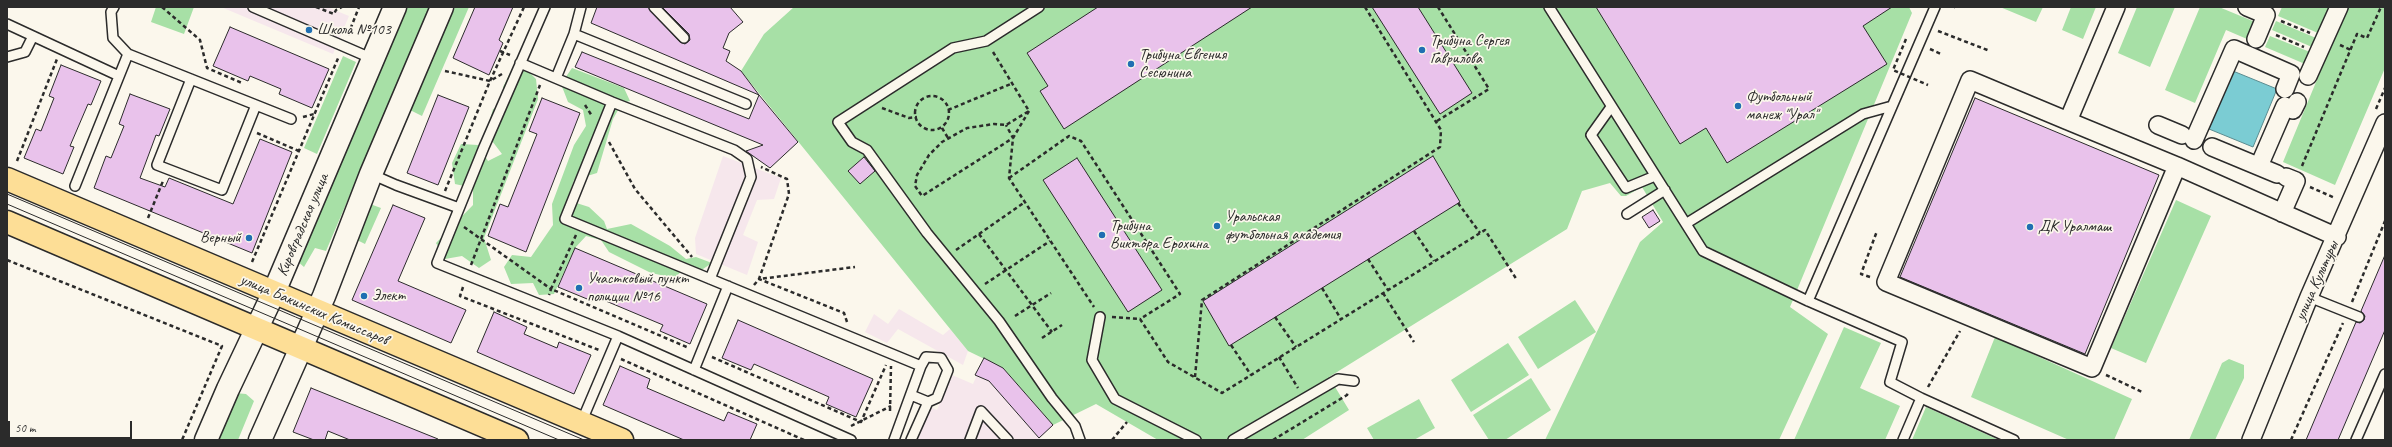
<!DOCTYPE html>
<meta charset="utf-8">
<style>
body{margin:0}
#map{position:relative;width:2392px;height:447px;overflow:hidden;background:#fbf7ec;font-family:Caveat,sans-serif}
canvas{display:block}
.frame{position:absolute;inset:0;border:8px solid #2b2b2b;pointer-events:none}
.scale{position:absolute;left:8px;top:421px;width:124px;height:18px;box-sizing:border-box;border:2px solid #2b2b2b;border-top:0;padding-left:5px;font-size:12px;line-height:14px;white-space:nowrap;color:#2b2b2b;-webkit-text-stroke:3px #fbf7ec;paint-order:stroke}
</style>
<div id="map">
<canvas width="2392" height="447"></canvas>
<div class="frame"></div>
<div class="scale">50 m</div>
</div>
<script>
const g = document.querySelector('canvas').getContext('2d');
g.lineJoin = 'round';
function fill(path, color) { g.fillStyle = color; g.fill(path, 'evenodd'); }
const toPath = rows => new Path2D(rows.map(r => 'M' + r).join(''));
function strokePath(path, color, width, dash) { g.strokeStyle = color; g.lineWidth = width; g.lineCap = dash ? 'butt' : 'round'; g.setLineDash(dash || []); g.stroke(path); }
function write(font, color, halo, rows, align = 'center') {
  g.font = font + ' Caveat,sans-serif'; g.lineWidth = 3.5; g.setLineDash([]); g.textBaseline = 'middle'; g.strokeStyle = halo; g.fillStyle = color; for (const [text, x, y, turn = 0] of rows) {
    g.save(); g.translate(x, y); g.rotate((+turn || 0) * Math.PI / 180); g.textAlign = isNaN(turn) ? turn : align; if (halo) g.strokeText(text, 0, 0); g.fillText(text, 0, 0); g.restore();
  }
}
fill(toPath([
 [221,7,327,7,349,16,333,54],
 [723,156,781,178,774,199,757,200,743,235,758,242,747,275,696,254,695,238],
 [899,309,943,335,950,329,968,351,963,365,898,329,887,343,865,332,874,314,888,324],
 [984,358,1003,368,1053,425,1038,440,917,440,930,407,937,410,952,375,973,384]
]), '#f6e7ec');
fill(toPath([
 [156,7,194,7,184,34,151,22],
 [401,7,430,7,326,251,315,248,304,267,297,261],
 [455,7,469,7,422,116,410,110],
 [794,7,1909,7,1912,13,1790,307,1828,334,1779,440,1545,440,1640,242,1663,222,1642,187,1626,196,1621,196,1610,183,1582,191,1567,229,1329,377,1349,410,1302,440,1158,440,1096,404,1053,425,1003,368,968,351,741,71,764,34],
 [2000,7,2043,7,2036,22],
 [2071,7,2096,7,2083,39,2062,30],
 [2137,7,2175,7,2150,67,2118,53],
 [2200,7,2219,7,2255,22,2247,39,2226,30,2195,103,2165,90],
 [2282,7,2329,7,2318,33,2278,16],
 [2347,7,2385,7,2385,68,2335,185,2283,162],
 [2276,21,2316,38,2312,47,2272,30],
 [2270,36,2310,52,2305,64,2265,47],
 [343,56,356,62,317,154,304,148],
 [572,68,624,88,630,101,622,103,613,119,597,173,574,180,567,200,589,207,604,221,607,229,631,224,670,246,686,259,696,257,712,263,700,271,688,264,675,278,651,273,609,252,601,240,586,236,575,248,554,294,539,295,533,283,511,284,504,267,512,255,531,257,553,225,552,204,574,145,586,126,583,110,568,102,561,84],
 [526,69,536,79,538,99,484,238,491,260,479,268,462,256,445,259,436,243,473,205,473,188,455,184,452,163,461,144,478,145,488,161,502,154,486,133,493,109,507,105,503,87,510,73],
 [2176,200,2211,216,2146,363,2111,348],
 [370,204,381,208,365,244,355,239],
 [1575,300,1596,332,1538,369,1518,337],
 [1844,327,1881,343,1860,388,1900,406,1885,440,1794,440],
 [1995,337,2132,399,2114,440,2069,440,1971,397],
 [1508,343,1529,375,1471,412,1451,380],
 [2229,359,2244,365,2244,378,2215,440,2189,440,2222,363],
 [1531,378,1551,410,1505,440,1489,440,1473,415],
 [235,393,246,394,254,401,238,440,215,440],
 [1419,399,1435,428,1414,440,1374,440,1367,428],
 [1926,407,1999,440,1912,440]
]), '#a7e0a6');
const water = toPath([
 [2233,71,2277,89,2253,147,2209,129,2233,71]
]);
fill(water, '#7bccd3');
strokePath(water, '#5b8c90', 1);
const building = toPath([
 [475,7,513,7,499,40,503,43,489,75,453,58,475,7],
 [597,7,648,7,680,42,685,44,690,40,689,34,662,7,730,7,743,22,729,33,723,48,730,51,726,61,741,71,759,95,591,23,597,7],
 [1098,7,1252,7,1064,129,1040,91,1048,86,1027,53,1098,7],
 [1372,7,1418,7,1472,93,1440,114,1372,7],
 [1596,7,1892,7,1863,26,1887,64,1727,163,1706,128,1680,144,1596,7],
 [230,27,329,69,312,108,279,94,281,89,250,76,248,81,213,66,230,27],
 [582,52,749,119,759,95,798,142,770,168,746,151,763,145,575,67,582,52],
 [61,65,101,81,91,105,88,104,70,146,74,147,63,174,24,158,36,129,41,131,54,98,49,96,61,65],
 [130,94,170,109,159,136,156,135,140,178,165,187,169,178,233,204,260,139,292,152,252,253,94,188,106,156,111,158,124,126,119,124,130,94],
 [438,95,469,107,438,185,407,173,438,95],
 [542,98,580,113,526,252,488,236,500,204,508,207,537,134,529,131,542,98],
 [1975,98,2159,175,2085,354,1900,277,1975,98],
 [1433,156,1460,202,1229,346,1203,301,1433,156],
 [864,157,875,171,860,184,848,171,864,157],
 [1077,158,1162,290,1128,312,1043,180,1077,158],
 [393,205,425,218,398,281,466,310,451,343,352,300,393,205],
 [1653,210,1660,221,1649,228,1642,217,1653,210],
 [575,248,707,304,690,344,660,331,663,325,594,296,592,301,558,287,575,248],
 [2385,255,2385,330,2338,440,2306,440,2356,322,2360,323,2364,320,2365,316,2361,311,2385,255],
 [494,312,527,327,524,334,557,348,559,342,591,355,574,394,477,352,494,312],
 [738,320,873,379,856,417,826,404,829,397,754,364,751,370,722,358,738,320],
 [984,358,1003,368,1053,425,1039,438,989,381,975,375,984,358],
 [620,366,650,379,647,388,724,421,728,412,757,424,750,440,684,440,603,405,620,366],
 [311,388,438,439,438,440,350,440,328,431,325,440,314,440,293,432,311,388]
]);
fill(building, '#e9c2eb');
strokePath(building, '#2b2b2b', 1);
const lane = toPath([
 [114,7,111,12,113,38,128,54],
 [253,7,373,59],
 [545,7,484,147,437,263,618,336,851,440],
 [654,7,684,38],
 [1039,7,986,41,953,48,838,122,852,142,867,150,927,233,999,321,1052,398,1075,426,1080,440],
 [1549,7,1703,251,1808,301,1902,342,1890,382,1921,398],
 [7,24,119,76],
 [574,34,746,104],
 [7,57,25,52,33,36],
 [520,63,612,102,734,150,747,159,751,177,710,279],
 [556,78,574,34,581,7],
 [191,79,157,165,222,190,256,105],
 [612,102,565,219,921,366,894,440],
 [1611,107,1591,135,1626,188,1655,176],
 [371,174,396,185,459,208],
 [75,186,128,54,291,119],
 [1627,214,1665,190],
 [1687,223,1863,114,1892,106],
 [2309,297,2359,317],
 [1808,301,1935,7],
 [1100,317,1092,360,1115,399,1196,440],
 [694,370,728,286],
 [911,395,928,402,937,398,948,370,941,358,926,357,921,366],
 [581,423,618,336],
 [911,440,928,402],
 [970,440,981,411,1008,440],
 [1233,440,1338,379,1354,381],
 [1903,440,1921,398,2014,440],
 [2356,440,2385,374]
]);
const street = toPath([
 [2247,7,2266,15,2256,39],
 [2308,76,2339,7],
 [2068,121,2177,166,2092,368,1886,282,1970,80,2068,121,2116,7],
 [2158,125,2182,135],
 [2194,140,2234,49,2291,74,2285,89],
 [2212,147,2277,174],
 [2177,166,2337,237],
 [2259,166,2285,106,2293,110,2297,102],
 [2282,213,2296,181,2286,177],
 [2251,440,2309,297,2385,123]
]);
const secondary = toPath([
 [206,440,228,389,274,292,395,7],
 [260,440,324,296,371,174,442,7]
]);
const primary = toPath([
 [7,179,622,440],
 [7,222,517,440]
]);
strokePath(lane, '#2b2b2b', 12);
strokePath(street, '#2b2b2b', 20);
strokePath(secondary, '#2b2b2b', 25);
strokePath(primary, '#2b2b2b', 25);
strokePath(toPath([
 [162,7,200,40,207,68,242,83],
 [316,7,334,14,336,10,342,7],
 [1954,7,1955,7],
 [2281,21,2310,33],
 [1938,31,1990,51],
 [348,35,359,7],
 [2276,35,2304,47],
 [2340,45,2351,50],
 [1930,49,1941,54],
 [500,51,510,55],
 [993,52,1029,111,1006,125,994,124,967,128,942,142,929,155,917,175,915,186,922,196,1013,138,1006,125],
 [445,71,490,81,502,74],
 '915 113a17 17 0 1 1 34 0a17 17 0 1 1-34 0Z',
 [585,105,592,116],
 [882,108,909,118,917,117],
 [2376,109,2385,88],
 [948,110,1013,83],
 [1029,111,1013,138,1009,178,1094,307],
 [303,117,314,114],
 [1437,121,1489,89,1438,7],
 [942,128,948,138],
 [257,133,299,151],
 [609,142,635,189,692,257],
 [17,161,57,59],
 [2302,166,2357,34,2367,38,2381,7],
 [1009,178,1069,136,1081,141,1180,294,1140,319],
 [2310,187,2335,198],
 [445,191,490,81,524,7],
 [1458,203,1480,233],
 [148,218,163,181],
 [464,227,551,289,549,295],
 [1414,231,1434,261],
 [979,234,1052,332],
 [576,235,551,289,689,348],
 [956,250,1025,202],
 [1368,259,1388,290],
 [7,260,222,346,182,440],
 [252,262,339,56],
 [471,265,540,85],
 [1870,277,1861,274,1877,231],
 [985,284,1050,241],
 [754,285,759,279,789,194,787,179,761,167],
 [463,287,460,296,599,350],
 [1322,288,1341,319],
 [1383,293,1414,342],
 [2352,302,2385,221],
 [1015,316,1051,293],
 [1112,317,1140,319,1168,362,1222,393,1485,230,1517,280],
 [1275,317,1296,347],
 [847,322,844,313,759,279,855,267],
 [1042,338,1062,325],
 [1231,345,1251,375],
 [712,357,861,422,886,365],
 [1279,357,1298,388],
 [621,359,804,440],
 [2106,375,2142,392],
 [1195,377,1202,300,1440,147,1441,130,1365,7],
 [1928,387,1960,331],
 [890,411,891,366],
 [851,426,891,406],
 [1112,440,1127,422],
 [1273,440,1347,395,1348,392],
 [2291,440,2343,323]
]), '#2b2b2b', 2.5, [4, 3]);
strokePath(lane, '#fbf7ec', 9);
strokePath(street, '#fbf7ec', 17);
strokePath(secondary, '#fbf7ec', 22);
strokePath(primary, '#fdde96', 22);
strokePath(toPath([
 [7,194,584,440],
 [7,204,559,440]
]), '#2b2b2b', 1);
strokePath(toPath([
 [1906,39,1893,70,1928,85]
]), '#2b2b2b', 2.5, [4, 3]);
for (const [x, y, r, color] of [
 [309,30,4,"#1f6fb2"],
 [1422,50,4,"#1f6fb2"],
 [1131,64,4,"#1f6fb2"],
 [1738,106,4,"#1f6fb2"],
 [1217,226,4,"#1f6fb2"],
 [2030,227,4,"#1f6fb2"],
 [1102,235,4,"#1f6fb2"],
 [249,238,4,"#1f6fb2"],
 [579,288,4,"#1f6fb2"],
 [364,296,4,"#1f6fb2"]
]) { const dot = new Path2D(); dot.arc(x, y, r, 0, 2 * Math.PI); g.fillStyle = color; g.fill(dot); strokePath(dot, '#fbf7ec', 1.5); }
write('16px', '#2b2b2b', '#fbf7ec', [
 ["Школа №103",317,30],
 ["Трибуна Сергея",1430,41],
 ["Гаврилова",1430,59],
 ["Трибуна Евгения",1139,55],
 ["Сесюнина",1139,73],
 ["Футбольный",1746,97],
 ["манеж \"Урал\"",1746,115],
 ["Уральская",1225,217],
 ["футбольная академия",1225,235],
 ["Трибуна",1110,226],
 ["Виктора Ерохина",1110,244],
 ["ДК Уралмаш",2038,227],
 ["Верный",241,238,"right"],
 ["Участковый пункт",587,279],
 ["полиции №16",587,297],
 ["Элект",372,296]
], 'left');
write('16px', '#2b2b2b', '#fbf7ec', [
 ["Кировградская улица",303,225,-67],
 ["улица Культуры",2317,281,-66],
 ["улица Бакинских Комиссаров",314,310,23]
]);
</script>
